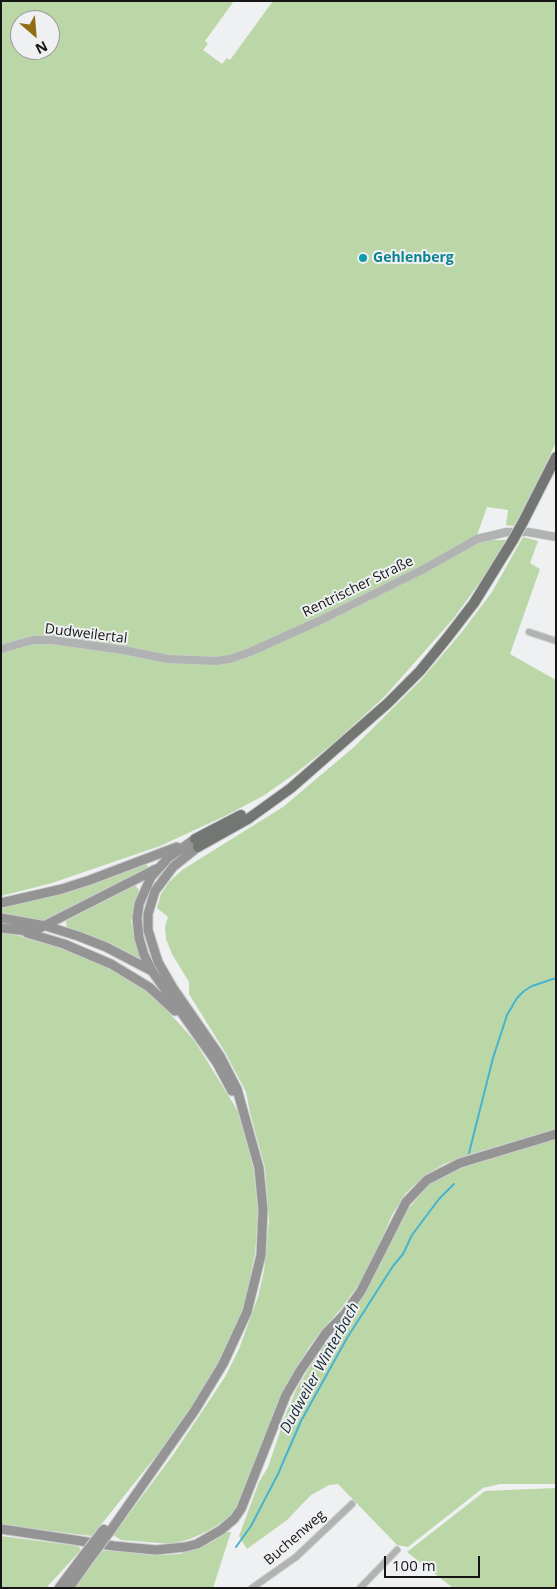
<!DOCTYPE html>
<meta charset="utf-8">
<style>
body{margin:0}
#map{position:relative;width:557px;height:1589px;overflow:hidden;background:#eff0f2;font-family:"Open Sans",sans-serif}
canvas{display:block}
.frame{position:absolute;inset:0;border:2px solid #161617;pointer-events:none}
.north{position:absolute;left:10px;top:10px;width:50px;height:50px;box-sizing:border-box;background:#eff0f2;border:1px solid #98999a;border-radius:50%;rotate:153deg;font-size:14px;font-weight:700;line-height:20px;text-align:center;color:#161617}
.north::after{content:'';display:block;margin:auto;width:18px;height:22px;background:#906e13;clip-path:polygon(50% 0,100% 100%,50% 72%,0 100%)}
.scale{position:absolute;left:384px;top:1556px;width:96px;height:22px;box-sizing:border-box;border:2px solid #161617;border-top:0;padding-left:6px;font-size:15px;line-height:18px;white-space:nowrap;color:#161617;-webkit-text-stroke:4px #eff0f2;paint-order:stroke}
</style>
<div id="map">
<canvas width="557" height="1589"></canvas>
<div class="frame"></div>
<div class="north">N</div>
<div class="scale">100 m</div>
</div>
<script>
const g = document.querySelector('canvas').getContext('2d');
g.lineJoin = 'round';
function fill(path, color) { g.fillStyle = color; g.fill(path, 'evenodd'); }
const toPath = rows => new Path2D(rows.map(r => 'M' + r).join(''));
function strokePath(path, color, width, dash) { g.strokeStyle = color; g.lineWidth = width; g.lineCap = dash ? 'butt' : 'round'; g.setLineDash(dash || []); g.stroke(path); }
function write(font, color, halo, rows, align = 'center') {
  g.font = font + ' "Open Sans",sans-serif'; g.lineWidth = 4; g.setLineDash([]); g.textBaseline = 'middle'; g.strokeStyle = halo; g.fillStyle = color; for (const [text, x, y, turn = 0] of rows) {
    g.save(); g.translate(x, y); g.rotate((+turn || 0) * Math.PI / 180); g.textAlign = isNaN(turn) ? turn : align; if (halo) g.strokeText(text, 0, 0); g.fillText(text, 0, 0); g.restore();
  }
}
fill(toPath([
 [1,1,234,1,205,41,208,44,203,50,222,64,227,58,230,60,273,1,556,1,556,442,538,481,514,526,506,525,508,510,487,507,474,544,490,540,507,540,483,578,453,619,385,696,335,742,296,773,263,796,225,816,160,846,52,883,1,896],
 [20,20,50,20,50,50,20,50],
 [523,537,538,541,530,563,540,569,510,654,556,680,556,1129,471,1154,444,1164,424,1176,406,1193,392,1215,367,1273,340,1310,322,1330,309,1347,291,1378,237,1510,229,1518,208,1531,190,1539,172,1544,121,1540,113,1535,173,1455,225,1377,239,1349,258,1297,264,1271,269,1220,265,1168,250,1113,246,1092,225,1052,189,994,189,982,172,954,166,939,165,927,168,917,157,908,161,894,169,882,182,870,283,807,354,747,420,681,461,633,492,592],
 [147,864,148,868,44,921,1,914,1,907,73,890],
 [135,885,139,890,131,921,141,962,67,929,66,921],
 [1,932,48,942,104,964,152,994,194,1040,233,1103,239,1114,254,1171,258,1213,255,1254,244,1306,227,1347,205,1388,170,1440,152,1461,92,1536,1,1525],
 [556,1139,556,1484,500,1484,483,1488,408,1547,397,1545,338,1484,329,1485,311,1495,287,1520,247,1549,239,1536,259,1482,268,1467,287,1411,297,1388,321,1348,356,1309,407,1210,427,1187,441,1177,455,1170],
 [556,1488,556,1588,453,1588,407,1552,485,1491],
 [226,1532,231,1532,213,1588,74,1588,101,1550,162,1555,180,1554,212,1542],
 [1,1536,78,1546,81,1550,46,1588,1,1588]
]), '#bbd7a7');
strokePath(toPath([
 [469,1153,493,1058,507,1015,517,998,524,991,532,986,556,978],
 [236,1547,251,1526,278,1474,301,1421,347,1338,393,1266,403,1254,412,1235,439,1199,454,1184]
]), '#46b3d0', 2);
const minor = toPath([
 [529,632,556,641],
 [252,1588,296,1557,352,1504],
 [360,1588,397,1550]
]);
const tertiary = toPath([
 [1,649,33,640,52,640,123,650,168,659,216,661,230,659,250,652,321,620,424,569,477,539,507,532,528,532,556,537]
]);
const secondary = toPath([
 [195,839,168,858,151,877,139,904,137,918,139,938,144,955,152,971,217,1063,232,1091],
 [1,903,62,889,90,880,177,847],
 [1,918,46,926,78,936,106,947,152,971],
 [1,928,28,931,36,930,156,869],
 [27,933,64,944,111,964,149,987,175,1011],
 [1,1529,114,1546,156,1550,185,1547,197,1544,221,1530,234,1519,241,1509,286,1395,300,1371,326,1333,344,1315,361,1291,406,1202,427,1180,460,1163,556,1134],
 [111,1530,195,1410,223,1364,247,1312,261,1255,263,1210,259,1168,237,1089,220,1056,173,988,158,962,148,930,148,914,155,891,173,867,198,847],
 [59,1588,83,1556],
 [69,1588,91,1557]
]);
const trunk = toPath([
 [523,522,556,457],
 [195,839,241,815],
 [198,847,248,819,291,788,388,703,420,671,447,638,474,603,513,540]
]);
strokePath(minor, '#cccdcf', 8);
strokePath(tertiary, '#cccdcf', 9);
strokePath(secondary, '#cccdcf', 11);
strokePath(trunk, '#cccdcf', 12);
strokePath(minor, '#b1b2b2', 6);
strokePath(tertiary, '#b1b2b2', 8);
strokePath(secondary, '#939493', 9);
strokePath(trunk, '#747674', 10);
const secondaryBridge = toPath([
 [83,1556,104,1529],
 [91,1557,111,1530]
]);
const trunkBridge = toPath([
 [513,540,523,522]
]);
strokePath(secondaryBridge, '#cccdcf', 11, []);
strokePath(trunkBridge, '#cccdcf', 12, []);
strokePath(secondaryBridge, '#939493', 9);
strokePath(trunkBridge, '#747674', 10);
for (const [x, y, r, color] of [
 [363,258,5,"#0f9aa8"]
]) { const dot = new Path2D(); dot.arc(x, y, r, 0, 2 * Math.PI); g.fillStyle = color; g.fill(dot); strokePath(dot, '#eff0f2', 2); }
write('bold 14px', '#0d838f', '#eff0f2', [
 ["Gehlenberg",373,258]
], 'left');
write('14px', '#161617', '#eff0f2', [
 ["Rentrischer Straße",358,587,-26],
 ["Dudweilertal",86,634,7],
 ["Buchenweg",295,1538,-41]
]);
write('italic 15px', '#1a2d33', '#eff0f2', [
 ["Dudweiler Winterbach",320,1368,-61]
]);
</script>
